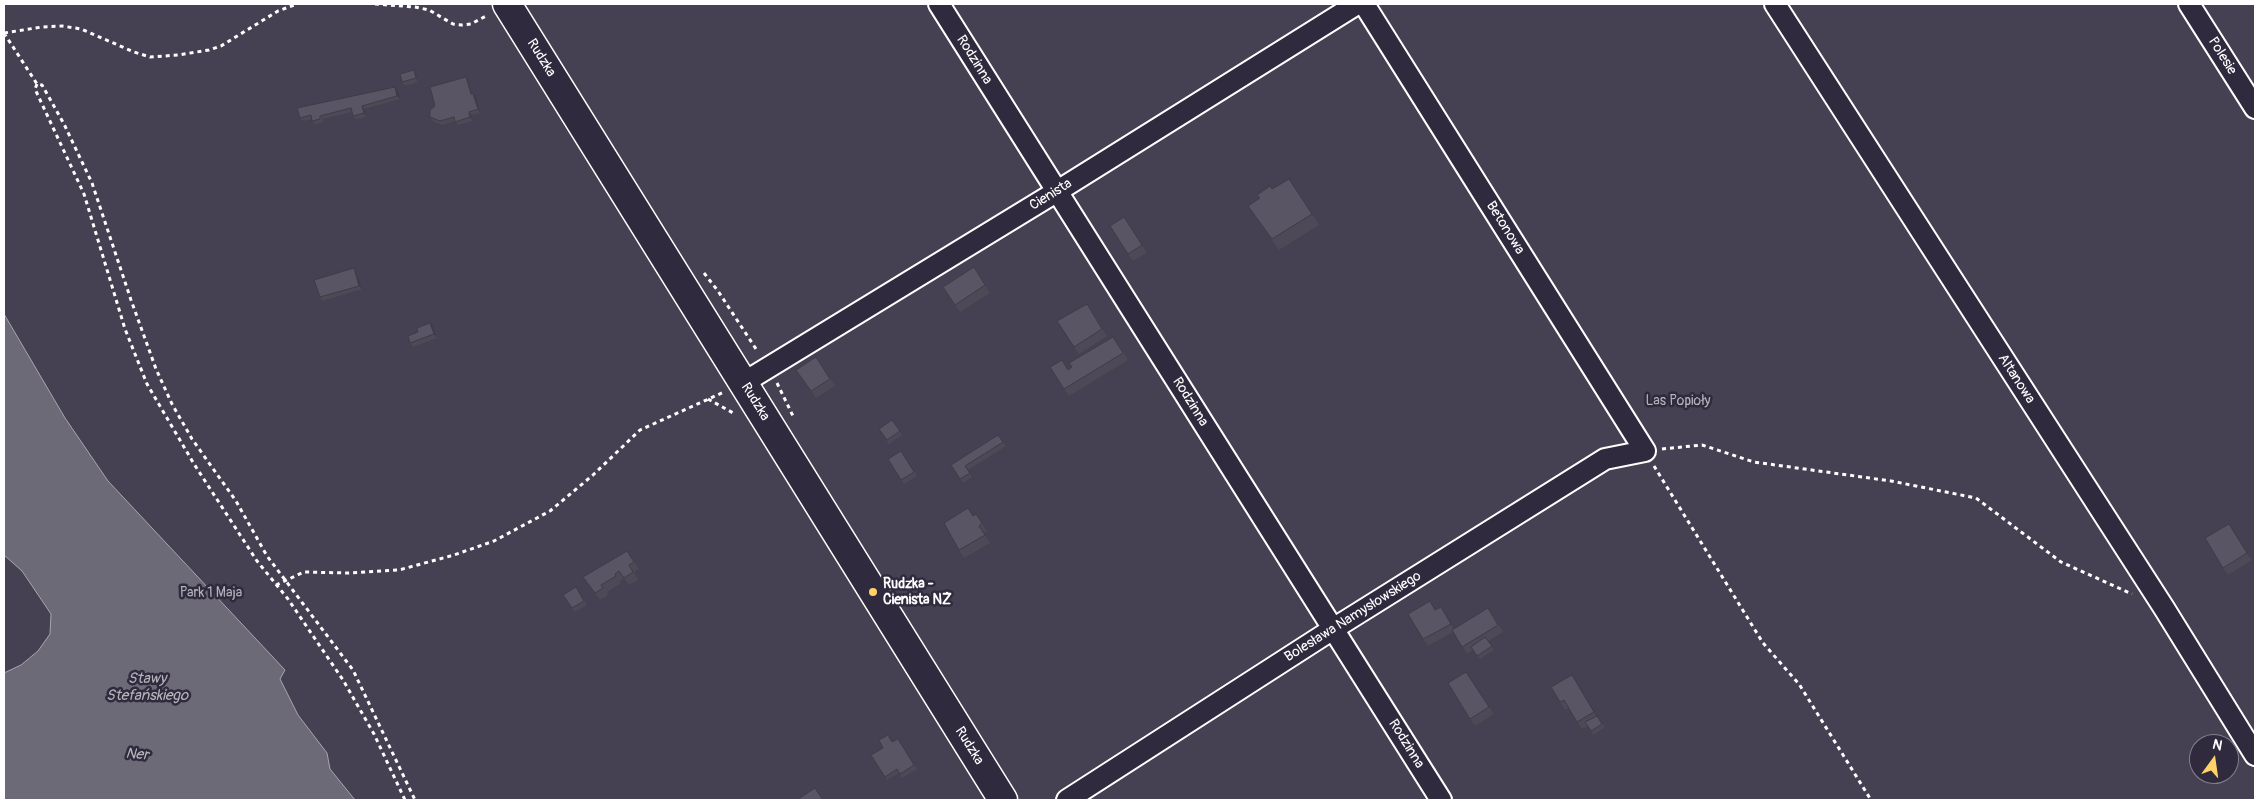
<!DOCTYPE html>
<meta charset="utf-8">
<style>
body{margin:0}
#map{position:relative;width:2259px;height:804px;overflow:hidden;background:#2f2a3d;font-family:Pangolin,sans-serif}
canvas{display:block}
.frame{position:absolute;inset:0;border:5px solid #fff;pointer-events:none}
.north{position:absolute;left:2189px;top:734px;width:50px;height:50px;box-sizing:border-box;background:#2f2a3d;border:1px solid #827f8b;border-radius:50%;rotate:14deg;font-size:14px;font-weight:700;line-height:20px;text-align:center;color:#fff}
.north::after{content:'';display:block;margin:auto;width:18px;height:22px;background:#ffd166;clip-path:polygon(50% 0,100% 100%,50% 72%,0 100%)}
</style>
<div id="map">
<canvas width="2259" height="804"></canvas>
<div class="frame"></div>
<div class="north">N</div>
</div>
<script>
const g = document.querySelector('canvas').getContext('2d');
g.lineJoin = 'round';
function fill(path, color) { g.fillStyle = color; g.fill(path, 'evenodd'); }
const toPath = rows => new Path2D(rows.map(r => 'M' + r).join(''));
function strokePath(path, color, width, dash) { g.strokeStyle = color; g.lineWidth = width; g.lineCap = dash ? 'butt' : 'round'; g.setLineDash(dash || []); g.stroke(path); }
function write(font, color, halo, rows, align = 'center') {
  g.font = font + ' Pangolin,sans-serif'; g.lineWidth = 5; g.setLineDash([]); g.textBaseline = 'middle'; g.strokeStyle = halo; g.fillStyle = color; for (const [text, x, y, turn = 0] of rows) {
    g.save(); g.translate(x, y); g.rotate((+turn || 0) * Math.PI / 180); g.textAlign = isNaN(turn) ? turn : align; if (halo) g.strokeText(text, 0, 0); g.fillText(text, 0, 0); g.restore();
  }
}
fill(toPath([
 [4,4,2255,4,2255,800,4,800],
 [2199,744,2229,744,2229,774,2199,774]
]), '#464152');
const water = toPath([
 [4,314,65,418,108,481,285,670,280,679,298,715,327,753,330,769,355,800,4,800,4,673,21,665,38,651,50,634,51,614,22,571,4,555,4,314]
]);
fill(water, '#6d6a77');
strokePath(water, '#a7a6ad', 1);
const street = toPath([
 [939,4,1441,800],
 [1775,4,2164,608,2255,755],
 [2189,4,2255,108],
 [743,383,1056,192,1357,4],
 [1067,800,1333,629,1605,459,1645,451,1364,4]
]);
const secondary = toPath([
 [507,4,1003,800]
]);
strokePath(street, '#fff', 24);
strokePath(secondary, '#fff', 31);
strokePath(toPath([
 [375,4,415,7,429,10,453,24,462,25,471,24,488,15],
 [4,33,37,84,42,85,64,124,92,183,131,300,156,369,172,404,192,439,236,501,267,556,353,670,415,800],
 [4,33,42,27,62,26,81,29,134,52,150,57,178,55,209,50,221,46,278,11,297,4],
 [37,84,35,89,84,194,125,329,147,384,194,464,257,561,288,599,343,680,374,734,405,800],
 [704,273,718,291,758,352],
 [777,383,793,416],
 [708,399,735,414],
 [1662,449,1702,445,1754,462,1891,481,1976,498,2061,562,2132,594],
 [1654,466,1763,643,1799,684,1871,800],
 [276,585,304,572,348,573,399,570,454,555,494,541,550,511,593,475,640,430,724,392]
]), '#fff', 3, [4, 4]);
strokePath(street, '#2f2a3d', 20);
strokePath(secondary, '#2f2a3d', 28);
fill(toPath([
 [414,70,416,73,418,82,405,86,402,82],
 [468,80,472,94,473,94,476,97,480,113,471,115,473,121,458,125,455,121,442,125,433,121,430,117],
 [395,87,398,91,400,99,364,109,366,117,356,119,353,116,352,112,322,119,323,123,314,124,312,119,303,121,300,118],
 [1272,189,1296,189,1319,225,1279,250,1248,206],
 [1124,217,1147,253,1133,261,1128,254],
 [974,267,990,293,960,312,943,287],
 [354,268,356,272,362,289,322,301,320,297],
 [1087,304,1107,336,1079,354,1074,347],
 [433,326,437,338,413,347,410,343],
 [1118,344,1128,360,1069,396,1064,389,1068,369],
 [816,357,835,386,816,398,796,370],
 [892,420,902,435,889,444,879,429],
 [998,435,1006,446,968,470,972,477,963,483,951,465],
 [901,451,917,476,904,484,888,459],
 [976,514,987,531,984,533,990,543,964,558,959,550,974,516],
 [2234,531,2252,560,2228,575,2223,568],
 [632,558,639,569,634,572,638,580,629,585,624,578,620,581,621,583,607,592,608,595,600,600,583,577],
 [578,591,587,605,574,612,572,608],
 [1441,607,1454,628,1493,615,1503,632,1488,641,1494,650,1480,659,1473,650,1467,654,1453,632,1428,646,1423,639,1436,610],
 [1466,672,1494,714,1475,726,1470,719],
 [1577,682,1599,719,1605,727,1593,735,1588,726,1582,729,1568,708,1565,710,1560,702],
 [898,739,917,769,902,778,899,773,887,780,871,755]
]), '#4d4956');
fill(toPath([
 [414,70,416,73,418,82,416,78],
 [466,77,468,80,473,98,471,94],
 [395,87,398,91,400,99,397,96],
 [473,94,476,97,480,113,478,109],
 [362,106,364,109,366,117,364,113],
 [469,112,471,115,473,121,470,117],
 [354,268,356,272,362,289,359,286],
 [430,323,433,326,437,338,434,334],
 [2229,524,2234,531,2252,560,2247,553],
 [1441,607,1446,614,1456,631,1451,624],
 [1572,675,1577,682,1599,719,1594,712]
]), '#3e3c46');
const building = toPath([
 [414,70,416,78,402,82,400,74,414,70],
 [466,77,471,94,473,94,478,109,469,112,470,117,455,122,454,117,440,121,430,117,430,110,435,106,430,87,466,77],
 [395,87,397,96,362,106,364,113,353,116,351,108,320,116,320,119,312,121,311,115,300,118,297,108,395,87],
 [1289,179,1312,214,1272,239,1248,206,1260,198,1257,195,1270,186,1272,189,1289,179],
 [1124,217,1142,245,1128,254,1110,226,1124,217],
 [974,267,985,285,955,305,943,287,974,267],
 [354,268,359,286,320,297,314,280,354,268],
 [1087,304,1102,329,1074,347,1057,321,1087,304],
 [430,323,434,334,410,343,408,336,418,332,417,328,430,323],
 [1113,337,1123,353,1064,389,1050,367,1062,360,1068,370,1072,367,1069,363,1113,337],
 [816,357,830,379,811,391,796,370,816,357],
 [892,420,900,431,887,440,879,429,892,420],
 [998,435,1003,442,965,466,970,473,960,479,951,465,998,435],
 [901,451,914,472,901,480,888,459,901,451],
 [968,508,973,516,976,514,982,523,979,526,985,535,959,550,944,523,968,508],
 [2229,524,2247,553,2223,568,2205,538,2229,524],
 [627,551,634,562,629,565,633,572,624,578,619,571,615,574,616,576,601,585,603,588,595,593,583,577,627,551],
 [576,587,584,601,572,608,563,595,576,587],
 [1430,601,1435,610,1441,607,1451,624,1423,639,1408,614,1430,601],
 [1488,608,1498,625,1462,647,1452,630,1488,608],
 [1485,637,1492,646,1477,656,1471,647,1485,637],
 [1466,672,1489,707,1470,719,1448,683,1466,672],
 [1572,675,1594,712,1577,722,1564,700,1560,702,1551,687,1572,675],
 [1597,716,1602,724,1591,731,1585,722,1597,716],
 [888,735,892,742,898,739,914,765,900,774,897,769,885,777,871,755,883,748,879,740,888,735],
 [815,788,823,800,797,800,815,788]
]);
fill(building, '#595564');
strokePath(building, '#3e3c46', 1);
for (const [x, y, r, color] of [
 [873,592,5,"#ffd166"]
]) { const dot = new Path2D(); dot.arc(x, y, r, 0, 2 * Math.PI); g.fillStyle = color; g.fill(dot); strokePath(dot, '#2f2a3d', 2); }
write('14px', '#fff', '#2f2a3d', [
 ["Polesie",2222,56,58],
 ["Rudzka",541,58,58],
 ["Rodzinna",974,60,58],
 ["Cienista",1051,195,-32],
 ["Betonowa",1505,228,58],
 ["Altanowa",2016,379,57],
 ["Rudzka",755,402,58],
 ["Rodzinna",1190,402,58],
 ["Bolesława Namysłowskiego",1353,617,-32],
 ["Rodzinna",1406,744,58],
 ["Rudzka",969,746,58]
]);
write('14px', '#b5b3ba', '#2f2a3d', [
 ["Las Popioły",1678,401],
 ["Park 1 Maja",211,593]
]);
write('bold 14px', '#fff', '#2f2a3d', [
 ["Rudzka -",883,584],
 ["Cienista NŻ",883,600]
], 'left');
write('italic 15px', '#b6b4bb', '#2f2a3d', [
 ["Stawy",147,679],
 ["Stefańskiego",147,696],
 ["Ner",137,755,5]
]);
</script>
